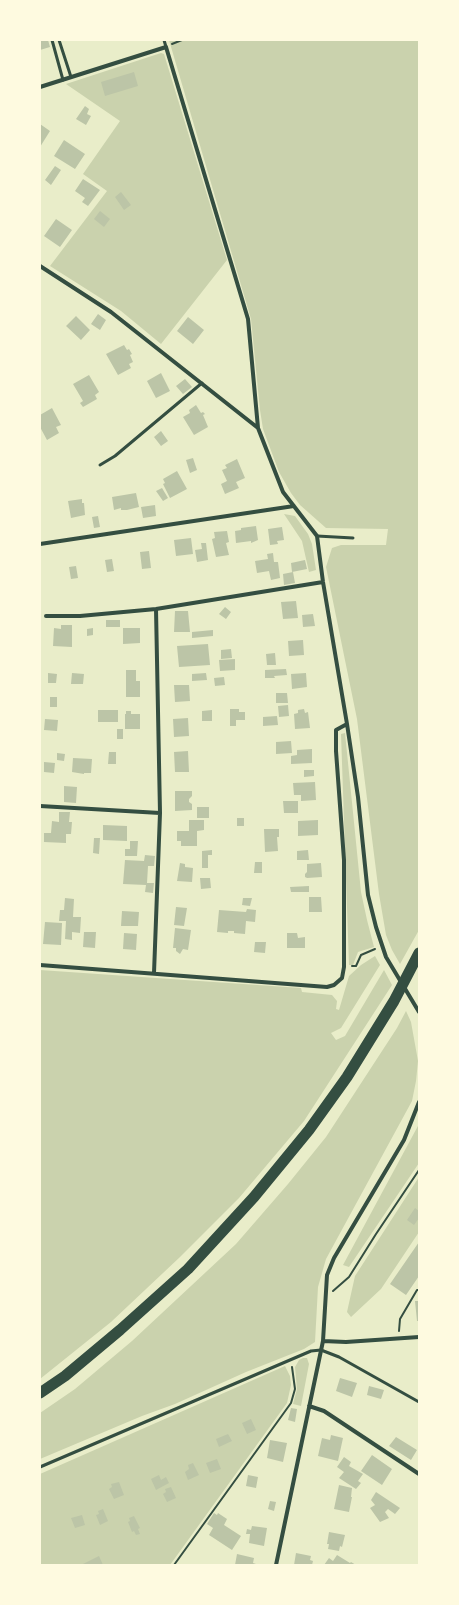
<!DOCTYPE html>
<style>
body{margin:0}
#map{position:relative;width:459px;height:1605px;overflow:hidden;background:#e9edc9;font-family:Commissioner,sans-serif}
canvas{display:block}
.frame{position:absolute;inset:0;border:41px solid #fefae0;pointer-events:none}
</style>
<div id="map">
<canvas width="459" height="1605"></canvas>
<div class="frame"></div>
</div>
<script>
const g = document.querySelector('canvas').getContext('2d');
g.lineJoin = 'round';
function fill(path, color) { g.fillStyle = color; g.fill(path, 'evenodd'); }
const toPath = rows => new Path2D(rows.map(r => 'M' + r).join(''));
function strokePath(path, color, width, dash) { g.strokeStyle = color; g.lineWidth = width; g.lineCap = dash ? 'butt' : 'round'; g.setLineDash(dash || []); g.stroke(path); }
fill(toPath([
 [169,40,419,40,419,930,400,964,392,950,386,935,379,894,357,719,326,567,332,548,341,545,386,545,388,529,326,528,300,505,291,493,279,472,263,429,260,410,251,319],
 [161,53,164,54,227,260,161,344,121,311,50,266,107,191,83,174,120,121,66,84],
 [284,514,295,516,308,534,312,544,316,570,309,572,302,541],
 [345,733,361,892,367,920,374,947,358,952,353,965,349,965,341,734],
 [375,956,380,965,341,1028,331,1033,336,1040,345,1036,384,970,392,985,304,1121,239,1198,180,1257,111,1322,40,1379,40,970,301,988,302,992,332,995,337,1001,336,1009,339,1010,349,976,361,965],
 [406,1011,411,1022,418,1061,416,1081,412,1101,326,1259,318,1287,315,1342,304,1349,246,1372,175,1404,142,1416,40,1459,40,1413,75,1389,132,1341,236,1244,288,1184,326,1137,397,1028],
 [419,1124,419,1163,349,1267,343,1265],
 [419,1177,419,1232,381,1289,351,1317,347,1312,355,1276],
 [303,1358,307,1358,309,1364,301,1406,293,1404,297,1389,295,1367,299,1360],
 [285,1366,290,1376,291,1385,287,1403,170,1565,40,1565,40,1474]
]), '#cad2ad');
fill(toPath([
 [40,40,48,40,50,47,40,50],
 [134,72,138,86,105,96,101,82],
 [85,106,89,109,87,114,91,116,86,125,76,119],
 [40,124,50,131,40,147],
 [64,140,85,154,75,169,54,156],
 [55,166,61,170,51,185,45,180],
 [83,179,100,190,88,206,82,202,85,198,75,191],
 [121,192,131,205,124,210,115,197],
 [100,211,110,219,104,227,94,219],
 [56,219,72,230,60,247,44,236],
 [98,314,106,320,100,330,91,324],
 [76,316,90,330,81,340,66,326],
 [188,317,204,330,193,344,177,331],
 [124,345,127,350,129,349,132,354,130,355,133,362,129,364,131,368,118,375,106,354],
 [161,373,170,391,156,398,147,381],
 [89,375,99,392,95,395,97,399,83,407,80,403,83,401,73,384],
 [185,379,192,387,183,394,176,386],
 [196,405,201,413,203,412,205,414,203,415,208,427,194,435,183,417,190,413,189,410],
 [52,408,61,425,56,427,59,433,47,440,40,427,40,415],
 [161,431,168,441,161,446,154,437],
 [193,458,197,470,190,473,186,460],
 [237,459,245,478,236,482,239,488,225,494,221,484,227,481,222,470,227,468,225,465],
 [177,471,187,489,170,498,163,484,165,483,163,479],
 [162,488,168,498,163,501,156,491],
 [136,493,139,507,127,510,121,510,121,508,114,510,112,497],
 [82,499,82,503,84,503,85,515,71,518,68,501],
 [155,505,156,516,143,518,141,507],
 [98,516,100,527,94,528,92,517],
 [256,526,258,540,251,543,251,541,236,543,235,531,241,530,241,528],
 [282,527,284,540,277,541,278,544,270,545,268,529],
 [227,531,229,542,226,543,229,555,216,557,212,539,215,538,214,532],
 [191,538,193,554,176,556,174,540],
 [201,543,206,543,208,560,197,562,195,550,202,549],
 [149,551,151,568,142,569,140,552],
 [273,553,274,562,278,562,280,578,271,580,269,571,257,573,255,561,268,559,267,554],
 [112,559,114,571,107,572,105,560],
 [305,560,307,569,292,572,291,563],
 [76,566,78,578,71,579,69,567],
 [293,572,295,583,284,585,283,574],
 [296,601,298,618,283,619,281,602],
 [225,607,231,612,226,619,219,614],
 [175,611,188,611,190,632,174,632],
 [313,614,315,626,303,627,302,615],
 [106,620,120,620,120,627,106,627],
 [61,625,72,625,72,647,53,646,54,628,61,629],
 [93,628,93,635,87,636,87,629],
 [123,628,140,628,140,643,123,644],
 [213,630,213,636,192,638,192,632],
 [303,640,304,655,289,656,288,641],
 [208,644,210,665,179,667,177,646],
 [231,649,232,658,221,659,221,650],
 [275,653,276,665,267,665,266,654],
 [235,659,235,670,220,671,219,660],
 [286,669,287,675,274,676,275,678,265,678,265,670],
 [126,670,136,670,136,681,140,681,140,697,126,697],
 [48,673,57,674,56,683,48,683],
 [72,673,84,674,83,684,71,684],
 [206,673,207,680,192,681,192,674],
 [306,673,307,687,292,689,291,674],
 [224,677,225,685,215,686,214,678],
 [174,685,189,685,190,701,175,702],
 [276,693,287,693,288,703,276,703],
 [50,697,57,697,57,707,50,707],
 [288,705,289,716,279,717,278,706],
 [230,709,239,709,239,712,245,712,245,720,236,720,236,726,230,726],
 [304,709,305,713,308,712,310,728,295,729,294,714,298,713,298,710],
 [98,710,118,710,118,722,98,722],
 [212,710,212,721,202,721,202,711],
 [126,711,131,711,131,714,140,714,140,729,125,729,125,714,126,714],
 [277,716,278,725,263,726,263,717],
 [188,718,189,736,174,737,173,719],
 [45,719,58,720,57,731,44,730],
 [117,729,123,729,123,739,117,739],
 [291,741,292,753,276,754,276,742],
 [312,749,312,763,291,764,291,756,297,755,297,750],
 [188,751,189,772,175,772,174,752],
 [109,752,116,752,116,764,108,764],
 [57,753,65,754,64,761,57,760],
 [73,758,92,759,91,773,84,773,84,774,72,772],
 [44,762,55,763,54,773,44,772],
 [304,770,314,770,314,776,304,777],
 [315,782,316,800,301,801,301,795,294,795,293,783],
 [64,786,77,787,76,803,64,802],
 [175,791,192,791,192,796,189,799,189,802,192,804,192,810,175,811],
 [283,801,298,801,298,813,284,813],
 [197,807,209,807,209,818,197,818],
 [59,812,70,812,69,822,72,822,71,834,66,834,66,843,44,842,44,833,51,833,52,821,59,822],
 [237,818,244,818,244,826,237,826],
 [189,820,204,820,204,830,197,831,197,846,181,846,181,841,177,841,177,831,189,831],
 [318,820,318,835,298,836,298,821],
 [103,825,127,826,127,841,103,840],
 [264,829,279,829,279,837,277,837,278,851,265,852],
 [94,838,100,838,99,854,93,853],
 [130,841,138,841,137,856,125,856,125,849,130,849],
 [212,850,212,855,208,855,208,868,202,868,202,851],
 [308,850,309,860,297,860,297,851],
 [145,855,155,856,154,866,148,866,147,883,154,883,153,893,145,892,146,885,123,884,125,860,144,861],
 [255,862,262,862,262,873,254,873],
 [180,863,185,864,185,867,193,868,192,882,177,881],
 [321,863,322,877,307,878,305,877,305,874,307,872,307,864],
 [200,878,210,878,211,888,201,889],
 [309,886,309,892,291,892,290,887],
 [309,897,321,897,322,912,309,912],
 [65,898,74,899,73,917,81,917,80,933,72,932,72,940,65,939,66,921,59,921,60,910,64,910],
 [243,898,252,898,250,906,242,905],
 [176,907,187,908,184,926,174,925],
 [247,909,256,910,255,922,246,921,245,934,234,933,234,931,228,931,228,933,217,932,219,910,246,912],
 [122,911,139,912,138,926,121,926],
 [45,922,62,923,61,945,43,944],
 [175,928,191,930,188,950,183,949,180,954,176,951,176,948,173,948],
 [84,932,96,932,95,948,83,947],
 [124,933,137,934,136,950,123,949],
 [287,933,297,933,298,938,305,937,305,948,287,948],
 [255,942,266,942,265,953,254,952],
 [415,1208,419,1211,419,1218,414,1225,407,1220],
 [419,1242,419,1276,406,1295,390,1284],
 [415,1301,419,1301,419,1321,417,1321],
 [340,1378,357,1383,352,1397,336,1391],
 [369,1386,384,1390,381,1399,367,1395],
 [291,1408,297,1409,295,1422,288,1420],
 [251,1419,256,1430,247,1434,242,1423],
 [228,1434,232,1441,219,1447,216,1439],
 [331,1435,343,1438,338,1461,318,1456,322,1438,330,1440],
 [396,1437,417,1450,411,1460,389,1446],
 [270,1440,287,1443,283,1462,267,1458],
 [372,1455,392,1469,382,1485,361,1471],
 [344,1457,351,1462,349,1466,363,1474,358,1481,361,1483,356,1489,339,1478,344,1472,337,1467],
 [217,1459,221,1469,210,1473,206,1463],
 [193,1463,199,1475,188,1480,185,1472,189,1469,188,1465],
 [159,1475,161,1480,166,1477,169,1483,156,1490,151,1479],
 [248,1475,258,1477,256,1488,246,1486],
 [119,1482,124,1495,114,1499,109,1489,112,1487,111,1484],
 [339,1485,352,1488,351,1497,352,1497,349,1512,334,1509],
 [171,1487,176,1498,167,1502,163,1494,166,1492,165,1489],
 [376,1492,400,1508,395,1514,388,1509,385,1512,389,1518,380,1522,370,1508,375,1505,371,1500],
 [270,1501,276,1502,274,1511,268,1509],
 [103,1509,108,1521,100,1525,96,1515,99,1514,98,1511],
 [214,1513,217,1515,218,1513,227,1519,224,1525,241,1536,232,1550,209,1535,213,1528,207,1524],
 [82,1515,85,1525,75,1528,71,1518],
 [134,1516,140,1528,138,1529,140,1534,136,1535,134,1531,132,1532,128,1522,130,1521,129,1518],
 [252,1526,267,1528,264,1546,249,1543,250,1534,246,1534,247,1529,251,1530],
 [329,1532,345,1535,342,1547,340,1546,339,1551,328,1549,329,1544,327,1544],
 [296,1553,311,1556,310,1560,313,1561,312,1565,294,1565],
 [237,1554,254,1558,253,1563,259,1565,235,1565],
 [337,1555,350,1563,351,1562,356,1565,324,1565,329,1558,333,1561],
 [99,1556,103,1565,81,1565]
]), '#bcc5a7');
strokePath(toPath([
 [172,44,182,40],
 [352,966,356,966,361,955,375,949],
 [333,1291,349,1277,376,1234,419,1170],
 [399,1331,400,1319,417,1290,419,1290],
 [174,1565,291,1403,295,1389,292,1367]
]), '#344e41', 2);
strokePath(toPath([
 [52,40,63,80],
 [59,40,71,77],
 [164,40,166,47],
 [100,465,115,456,202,383],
 [317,536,353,538],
 [40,1467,311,1351,321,1350,339,1357,419,1402]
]), '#344e41', 3);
strokePath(toPath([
 [40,87,166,47,248,319,258,428,283,492,317,536,323,582,347,724,358,797,368,895,376,927,386,957,419,1012],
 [40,266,111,312,258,428],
 [40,544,294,506],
 [46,616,80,616,156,609,323,582],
 [40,806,160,813],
 [40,965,327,987,334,985,342,978,344,967,344,860,336,751,336,730,347,724],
 [154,973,160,813,156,609],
 [323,1341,346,1342,419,1337],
 [309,1406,324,1411,419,1474],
 [276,1565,323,1341,327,1275,334,1258,404,1140,419,1102]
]), '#344e41', 4);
strokePath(toPath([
 [40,1393,65,1376,120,1330,188,1269,254,1197,309,1130,347,1077,394,1001,419,953]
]), '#344e41', 11);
</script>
